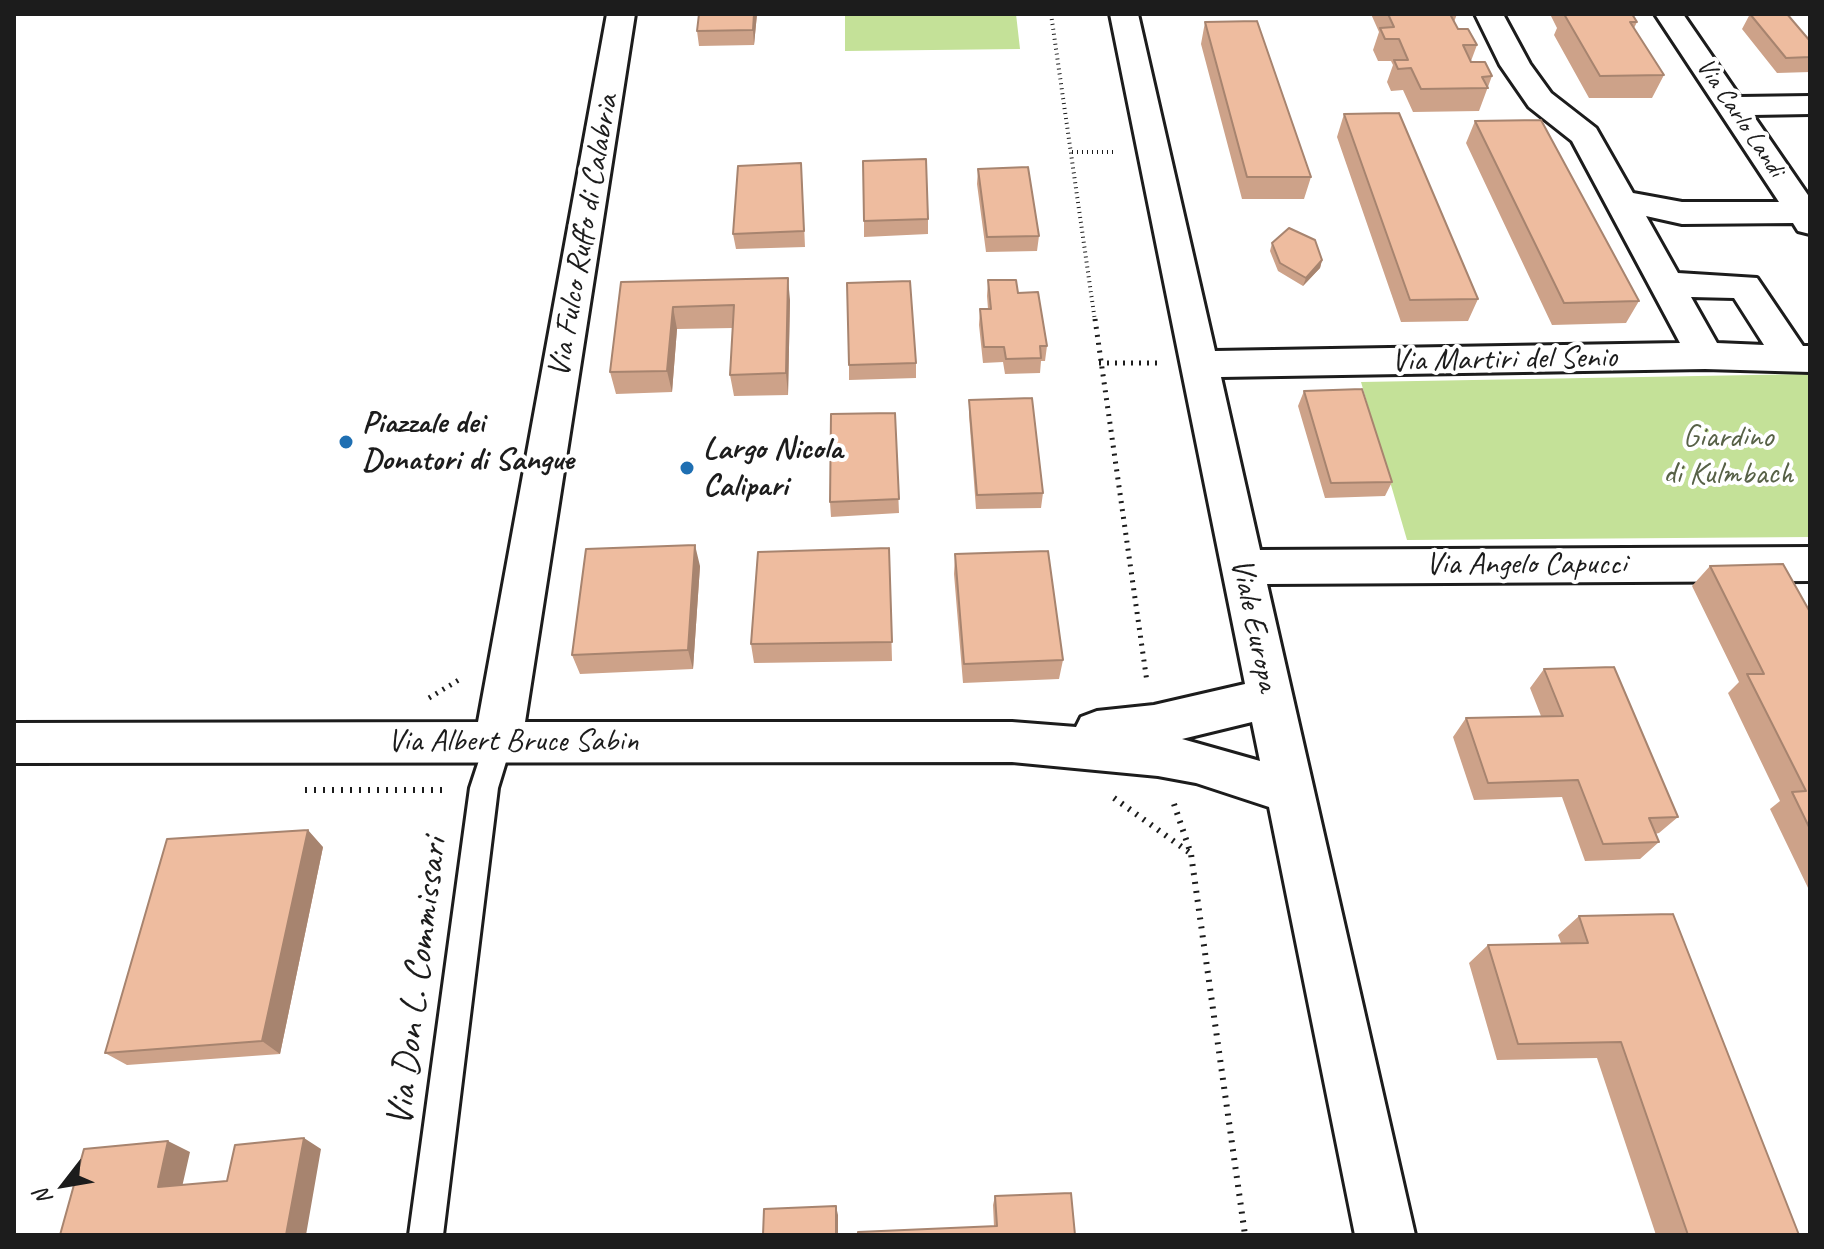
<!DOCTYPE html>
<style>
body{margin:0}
#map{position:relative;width:1824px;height:1249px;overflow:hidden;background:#fff;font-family:Caveat,sans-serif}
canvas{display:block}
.frame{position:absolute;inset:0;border:16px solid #1c1c1c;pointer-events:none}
.north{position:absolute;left:24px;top:1145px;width:80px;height:80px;-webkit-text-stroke:6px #fff;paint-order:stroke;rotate:239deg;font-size:22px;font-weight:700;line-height:32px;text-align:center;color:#1c1c1c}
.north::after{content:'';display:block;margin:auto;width:28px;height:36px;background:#1c1c1c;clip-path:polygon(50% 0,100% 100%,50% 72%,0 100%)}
</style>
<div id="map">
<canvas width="1824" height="1249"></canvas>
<div class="frame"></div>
<div class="north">N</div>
</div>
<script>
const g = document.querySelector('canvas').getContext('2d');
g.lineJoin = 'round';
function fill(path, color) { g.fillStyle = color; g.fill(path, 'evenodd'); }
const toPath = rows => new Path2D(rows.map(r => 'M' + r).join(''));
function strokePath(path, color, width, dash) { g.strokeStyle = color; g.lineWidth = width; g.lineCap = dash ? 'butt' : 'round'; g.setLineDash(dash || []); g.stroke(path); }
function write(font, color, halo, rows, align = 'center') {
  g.font = font + ' Caveat,sans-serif'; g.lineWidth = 8; g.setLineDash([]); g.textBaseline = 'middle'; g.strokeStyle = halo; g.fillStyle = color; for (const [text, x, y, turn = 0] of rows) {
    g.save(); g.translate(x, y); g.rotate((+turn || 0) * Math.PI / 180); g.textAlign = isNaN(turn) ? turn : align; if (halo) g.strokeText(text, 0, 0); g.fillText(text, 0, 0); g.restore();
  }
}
fill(toPath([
 [845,14,1016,14,1020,49,845,51],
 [1810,374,1810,537,1407,540,1361,382]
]), '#c4e198');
const service = toPath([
 [498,730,508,733,512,742,498,788,443,1235,409,1235,470,788,488,733,498,730]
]);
const minor = toPath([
 [607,14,635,14,525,722,1012,722,1076,727,1081,717,1097,711,1154,705,1245,684,1110,14,1138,14,1215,351,1680,343,1572,141,1529,107,1500,65,1475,14,1503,14,1530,64,1551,93,1596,128,1633,193,1682,202,1779,202,1655,14,1683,14,1740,97,1810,96,1810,114,1753,115,1810,198,1810,234,1798,231,1793,223,1682,224,1646,216,1678,273,1757,278,1803,346,1810,346,1810,372,1705,369,1221,377,1260,550,1810,547,1810,581,1267,584,1415,1235,1355,1235,1269,807,1196,783,1158,776,1012,762,14,763,14,723,478,722,607,14],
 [1691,297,1734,298,1764,345,1717,343,1691,297],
 [1252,722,1260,761,1182,739,1252,722]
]);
strokePath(service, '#1c1c1c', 6);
strokePath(minor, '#1c1c1c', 6);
strokePath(toPath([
 [1051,14,1095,321],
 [1072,152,1115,152]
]), '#1c1c1c', 4, [1, 4]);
strokePath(toPath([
 [1095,319,1147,682],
 [1099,363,1158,363],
 [429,698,462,678]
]), '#1c1c1c', 5, [2, 6]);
strokePath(toPath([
 [305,790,447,790],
 [1114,798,1190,853],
 [1174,804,1191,854,1245,1235]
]), '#1c1c1c', 6, [2, 7]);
fill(service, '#fff');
fill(minor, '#fff');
fill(toPath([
 [757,14,754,45,699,46,697,31],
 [1371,14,1457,14,1454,22,1458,29,1477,45,1471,61,1471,62,1492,76,1479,111,1413,112,1403,90,1391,91,1387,82,1393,65,1391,61,1378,61,1373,50,1379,32],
 [1550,14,1632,14,1637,22,1634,28,1664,75,1652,98,1589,98,1554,35,1557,28],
 [1750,14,1810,41,1810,72,1777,73,1742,29],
 [1205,22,1311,177,1304,199,1242,199,1201,44],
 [1344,114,1478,299,1468,321,1401,322,1337,137],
 [1475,121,1639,301,1626,323,1552,325,1466,143],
 [978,169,1039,236,1037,251,986,252,977,184],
 [802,179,805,247,736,249,733,234],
 [928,219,928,234,864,237,864,221],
 [1272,243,1322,260,1320,268,1303,286,1278,271,1270,251],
 [988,280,1018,293,1047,346,1045,361,1041,361,1040,373,1005,374,1003,362,983,363,979,325,980,309,988,309,987,296],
 [621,282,790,300,788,395,734,396,730,375,733,328,677,329,672,392,616,394,610,372],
 [916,363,916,378,849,380,849,365],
 [1304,391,1392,482,1385,496,1325,498,1298,406],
 [969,400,1043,493,1041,508,976,509,969,415],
 [895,413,899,513,831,517,830,502],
 [889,548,892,661,754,663,751,644],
 [955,554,1063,660,1059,679,963,683,954,574],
 [700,566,693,669,580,674,572,655],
 [1710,566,1810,612,1810,892,1770,809,1780,801,1728,693,1739,682,1692,586],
 [1544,669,1678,817,1659,833,1655,834,1659,842,1640,859,1585,861,1562,797,1474,800,1453,737,1466,718,1541,716,1530,688],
 [323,847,280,1054,127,1065,105,1053],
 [1579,916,1799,1235,1656,1235,1597,1058,1497,1060,1469,963,1488,945,1561,943,1558,935],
 [995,1196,1075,1235,994,1227,993,1205]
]), '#cda289');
fill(toPath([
 [754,14,757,14,754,45,753,30],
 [1322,260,1320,268,1303,286,1306,278],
 [788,278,790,300,788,395,786,373],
 [673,307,677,329,672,392,667,371],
 [695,545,700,566,693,669,688,650],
 [308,830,323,847,280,1054,262,1041],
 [304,1138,321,1149,306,1235,286,1235],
 [168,1141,190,1152,180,1196,158,1187],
 [836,1206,838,1215,838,1235,836,1235]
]), '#a7846f');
const building = toPath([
 [699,14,754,14,753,30,697,31,699,14],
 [1388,14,1450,14,1458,29,1468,29,1477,45,1463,45,1471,62,1485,62,1492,76,1482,77,1488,88,1421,89,1411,68,1398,69,1394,60,1408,60,1399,39,1385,39,1380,28,1394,27,1388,14],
 [1564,14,1632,14,1637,22,1630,22,1664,75,1600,76,1564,14],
 [1750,14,1787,14,1810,41,1810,57,1786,58,1750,14],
 [1257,21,1311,177,1247,177,1205,22,1257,21],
 [1399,113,1478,299,1410,300,1344,114,1399,113],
 [1541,120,1639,301,1564,303,1475,121,1541,120],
 [926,159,928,219,864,221,863,161,926,159],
 [801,163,804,231,733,234,738,166,801,163],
 [1028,167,1039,236,987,237,978,169,1028,167],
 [1289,228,1315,240,1322,260,1306,278,1280,263,1272,243,1289,228],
 [788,278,786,373,730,375,734,305,673,307,667,371,610,372,621,282,788,278],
 [988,280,1016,280,1018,293,1038,292,1047,346,1040,346,1041,358,1006,359,1004,347,984,347,980,309,991,309,988,280],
 [910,281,916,363,849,365,847,283,910,281],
 [1362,389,1392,482,1331,483,1304,391,1362,389],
 [1032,398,1043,493,977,495,969,400,1032,398],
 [895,413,899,499,830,502,831,414,895,413],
 [695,545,688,650,572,655,586,549,695,545],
 [889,548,892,642,751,644,758,552,889,548],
 [1048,551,1063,660,964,664,955,554,1048,551],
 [1783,564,1810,612,1810,829,1792,792,1806,791,1747,674,1764,674,1710,566,1783,564],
 [1614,667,1678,817,1649,818,1659,842,1603,844,1578,780,1488,783,1466,718,1563,716,1544,669,1614,667],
 [308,830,262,1041,105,1053,167,839,308,830],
 [1673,914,1799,1235,1688,1235,1621,1042,1518,1044,1488,945,1588,943,1579,916,1673,914],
 [304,1138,286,1235,60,1235,84,1149,168,1141,158,1187,227,1181,235,1145,304,1138],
 [1071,1193,1075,1235,858,1235,858,1232,997,1226,995,1196,1071,1193],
 [836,1206,836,1235,763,1235,764,1209,836,1206]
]);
fill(building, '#eebc9f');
strokePath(building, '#a7846f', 2);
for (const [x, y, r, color] of [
 [346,442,8,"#1f6fb2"],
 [687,468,8,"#1f6fb2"]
]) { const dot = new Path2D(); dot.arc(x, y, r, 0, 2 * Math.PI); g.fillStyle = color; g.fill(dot); strokePath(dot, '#fff', 3); }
write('26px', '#1c1c1c', '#fff', [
 ["Via Carlo Landi",1740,118,56]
]);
write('32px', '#1c1c1c', '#fff', [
 ["Via Fulco Ruffo di Calabria",584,236,-80],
 ["Via Martiri del Senio",1504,360,-1],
 ["Via Angelo Capucci",1526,565],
 ["Viale Europa",1254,625,78],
 ["Via Albert Bruce Sabin",513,742]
]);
write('bold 32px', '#1c1c1c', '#fff', [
 ["Piazzale dei",362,424],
 ["Donatori di Sangue",362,461],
 ["Largo Nicola",703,450],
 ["Calipari",703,487]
], 'left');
write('32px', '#576147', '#fff', [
 ["Giardino",1728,438],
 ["di Kulmbach",1728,475]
]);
write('38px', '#1c1c1c', '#fff', [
 ["Via Don L. Commissari",418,982,-83]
]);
</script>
